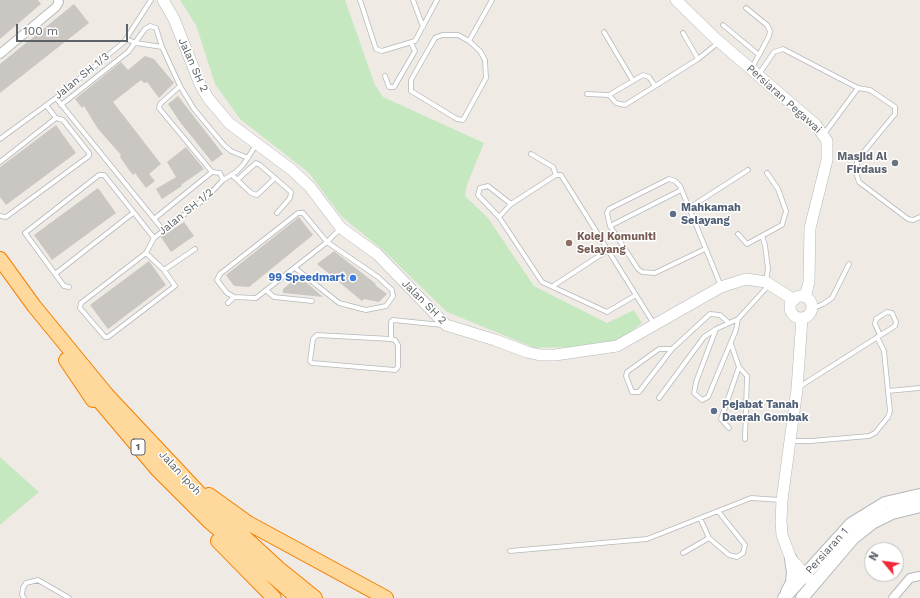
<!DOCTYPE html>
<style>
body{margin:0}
#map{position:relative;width:920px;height:598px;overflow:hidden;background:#efebe4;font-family:"Work Sans",sans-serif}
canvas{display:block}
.north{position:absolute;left:864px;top:542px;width:40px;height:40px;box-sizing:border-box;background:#fff;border:1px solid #bec0c2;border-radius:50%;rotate:299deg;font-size:11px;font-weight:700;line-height:16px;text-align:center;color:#5c6266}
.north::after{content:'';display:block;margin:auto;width:14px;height:18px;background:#f2283a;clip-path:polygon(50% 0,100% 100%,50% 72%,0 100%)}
.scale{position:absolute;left:16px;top:24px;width:112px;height:18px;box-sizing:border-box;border:2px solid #5c6266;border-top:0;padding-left:5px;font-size:12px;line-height:14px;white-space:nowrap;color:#5c6266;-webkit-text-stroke:3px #fff;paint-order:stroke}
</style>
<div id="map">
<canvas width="920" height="598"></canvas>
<div class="north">N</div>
<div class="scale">100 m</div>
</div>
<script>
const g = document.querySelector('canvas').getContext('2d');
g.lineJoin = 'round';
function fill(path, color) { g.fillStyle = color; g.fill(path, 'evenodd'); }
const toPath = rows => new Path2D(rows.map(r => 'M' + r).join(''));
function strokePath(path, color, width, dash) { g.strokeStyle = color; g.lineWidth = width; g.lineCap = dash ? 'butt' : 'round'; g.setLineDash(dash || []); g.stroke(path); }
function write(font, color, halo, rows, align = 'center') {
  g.font = font + ' "Work Sans",sans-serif'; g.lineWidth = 3; g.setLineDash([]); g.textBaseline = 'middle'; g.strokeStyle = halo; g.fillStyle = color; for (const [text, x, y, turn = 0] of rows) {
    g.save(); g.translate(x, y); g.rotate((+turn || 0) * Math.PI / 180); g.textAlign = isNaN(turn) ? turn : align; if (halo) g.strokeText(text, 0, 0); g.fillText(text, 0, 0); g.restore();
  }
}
fill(toPath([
 [180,0,345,0,375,85,383,97,484,143,467,185,465,196,488,218,534,286,607,323,634,310,642,323,619,340,572,347,535,348,447,312,385,252,341,216,309,173,240,119,215,84,196,25],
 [0,457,39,492,0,525]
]), '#c6e8c0');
fill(toPath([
 [0,0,38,0,41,4,0,39],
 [74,4,89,23,0,93,0,64],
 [145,56,154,59,174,83,159,98,147,82,144,83,141,80,113,102,161,164,149,174,155,181,146,188,135,173,133,175,129,170,120,157,121,155,98,129,84,106,82,108,75,99,121,62,128,70],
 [178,96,223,154,212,162,180,122,168,104],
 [56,125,76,153,6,205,0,197,0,167],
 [186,147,204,169,181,185,182,186,162,199,156,189,176,177,167,162],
 [98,188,116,213,52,260,34,235],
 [299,217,313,235,249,287,234,286,226,275],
 [184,222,194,236,171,252,161,237],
 [334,251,376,284,375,285,387,294,379,302,364,299,362,301,317,264],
 [149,261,166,285,108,329,90,305],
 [299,276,323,297,283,293,283,289]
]), '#cac6c1');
const service = toPath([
 [360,0,376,49,382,51,415,41,437,0],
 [413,0,423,27],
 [746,8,767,25,770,31,769,36,759,55],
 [723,25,759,55,751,69],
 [604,32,633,81],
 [683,33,698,59],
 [442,35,458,35,469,41,480,51,485,60,486,78,463,120,457,119,411,91,411,80,435,38,442,35],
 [126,39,136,43,162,47],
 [469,41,492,0],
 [759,74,774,52,783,49,858,88],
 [385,76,389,87,394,87,415,51,411,43],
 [180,86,160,104,159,108,212,172],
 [587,94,609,95,643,75,649,77,655,86],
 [609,95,616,103,625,105,698,59,719,42],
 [56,98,163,230],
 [61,105,128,52,145,29,150,26,156,28,162,47,180,86,194,109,224,145,231,151,248,158],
 [824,134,858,88,870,90,895,107,895,114,857,160,857,176,859,182,908,219,913,220,920,217],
 [0,139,56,98,124,42,151,0],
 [531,154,553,167,556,175],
 [0,162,56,118],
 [232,175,251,193,257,195,275,178],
 [237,180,256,163,260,165,291,192,290,198,277,213],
 [511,204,488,186,480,188,478,195,499,217,542,282,607,312,636,295],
 [689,208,748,170],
 [0,216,6,217,89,156,89,153,63,120,56,118,46,105],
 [499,217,511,204,556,175,561,175,654,324],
 [154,219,212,172,220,173,223,180],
 [610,226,681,190],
 [738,234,747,244,782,225,786,211,778,189,767,173],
 [762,236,765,245,768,269,766,281],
 [705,249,655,273,642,272,638,269,610,226,607,213,609,209,669,179,675,181,680,186,721,286],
 [146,253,164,270,175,286,108,337,105,337,80,308,81,303,146,253,154,238,207,197,223,180,236,172,243,165,256,145],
 [295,268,339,303,366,310,386,306,393,296,392,290,378,277,327,242,303,213,298,213,220,274,217,280,227,293,234,297,256,298,327,242,341,228],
 [164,270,195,249],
 [55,274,133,213],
 [553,286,608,250],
 [69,287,64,286,25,233,99,175,104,175,154,238],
 [267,291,274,297,312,301],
 [228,303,234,297],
 [812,309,823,304,832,298,849,264],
 [738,319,736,330,708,397,702,400,694,393,696,382,716,329,738,319,769,285],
 [391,339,317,335,313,339,310,361,312,363,395,370,398,367,398,345,395,340,391,339,391,322,393,320,442,325],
 [672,349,659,349,627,372,626,376,632,392,639,392,672,349,710,314,720,315,729,323],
 [739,367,747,376,745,439],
 [799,387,895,326,896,322,892,313,887,312,876,319,875,324,880,335],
 [888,391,920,388],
 [659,398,704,337,716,329],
 [729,428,721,419,739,367,731,344],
 [791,441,811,441,869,436,875,433,888,417,890,411,884,351,877,337],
 [700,518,709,538,729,555,737,557,743,553,745,545,718,511],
 [510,551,647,539,751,498,781,500],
 [683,553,709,538],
 [24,598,22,595,23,588,26,583,38,580,69,598]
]);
const minor = toPath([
 [0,54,56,7,59,2,58,0],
 [893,598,910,578,920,576]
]);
const tertiary = toPath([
 [163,0,174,19,200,84,208,98,229,123,292,170,310,187,341,228,377,254,446,325,495,340,527,352,540,355,555,355,617,346,721,287,746,279,766,282,794,300],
 [676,0,715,38,816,125,827,141,827,160,810,228,809,282,805,297],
 '790 307a11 11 0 1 1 22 0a11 11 0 1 1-22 0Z',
 [802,318,797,389,782,500,781,521,782,535,791,559,811,581]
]);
const secondary = toPath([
 [787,592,792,583,793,572,791,559],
 [784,598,851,524,885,503,920,495],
 [802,598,853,538,872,523,892,513,920,506]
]);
const trunk = toPath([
 [0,259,34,306,107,395,215,510,278,568,315,598],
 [66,360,93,400],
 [91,391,157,469,210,522,298,598],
 [209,495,248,523,386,598],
 [218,541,274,598]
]);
strokePath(service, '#b5b8bc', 5.5);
strokePath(minor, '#b5b8bc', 10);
strokePath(tertiary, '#b5b8bc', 12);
strokePath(secondary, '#b3b9bd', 14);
strokePath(trunk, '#f47f00', 16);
strokePath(service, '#fff', 4);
strokePath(minor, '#fff', 8);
strokePath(tertiary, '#fff', 11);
strokePath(secondary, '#fff', 12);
strokePath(trunk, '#ffd89b', 14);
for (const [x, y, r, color] of [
 [895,163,4,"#6b7280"],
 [673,214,4,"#5c6f8a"],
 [569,243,4,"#8d6e63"],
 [353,278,4,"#3f7fe0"],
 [714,411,4,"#5c6f8a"]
]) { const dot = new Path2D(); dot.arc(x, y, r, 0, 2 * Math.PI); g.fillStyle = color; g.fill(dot); strokePath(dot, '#fff', 1.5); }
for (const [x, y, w] of [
 [138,447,14]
]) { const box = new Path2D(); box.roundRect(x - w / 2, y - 8, w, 16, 3); g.fillStyle = '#fff'; g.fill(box); strokePath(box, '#5c6266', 1); }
write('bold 10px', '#5c6266', null, [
 ["1",138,447]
]);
write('11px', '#5c6266', '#fff', [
 ["Jalan SH 2",193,65,66],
 ["Jalan SH 1/3",82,76,-39],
 ["Persiaran Pegawai",784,99,42],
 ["Jalan SH 1/2",186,212,-39],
 ["Jalan SH 2",424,302,45],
 ["Jalan Ipoh",180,473,47],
 ["Persiaran 1",827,551,-48]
]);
write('bold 11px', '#5b616d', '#fff', [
 ["Masjid Al",887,157],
 ["Firdaus",887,170]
], 'right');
write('bold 11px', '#4e5e75', '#fff', [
 ["Mahkamah",681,208],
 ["Selayang",681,221],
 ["Pejabat Tanah",722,405],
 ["Daerah Gombak",722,418]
], 'left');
write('bold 11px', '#785e54', '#fff', [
 ["Kolej Komuniti",577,237],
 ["Selayang",577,250]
], 'left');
write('bold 11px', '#366cbe', '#fff', [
 ["99 Speedmart",345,278]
], 'right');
</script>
